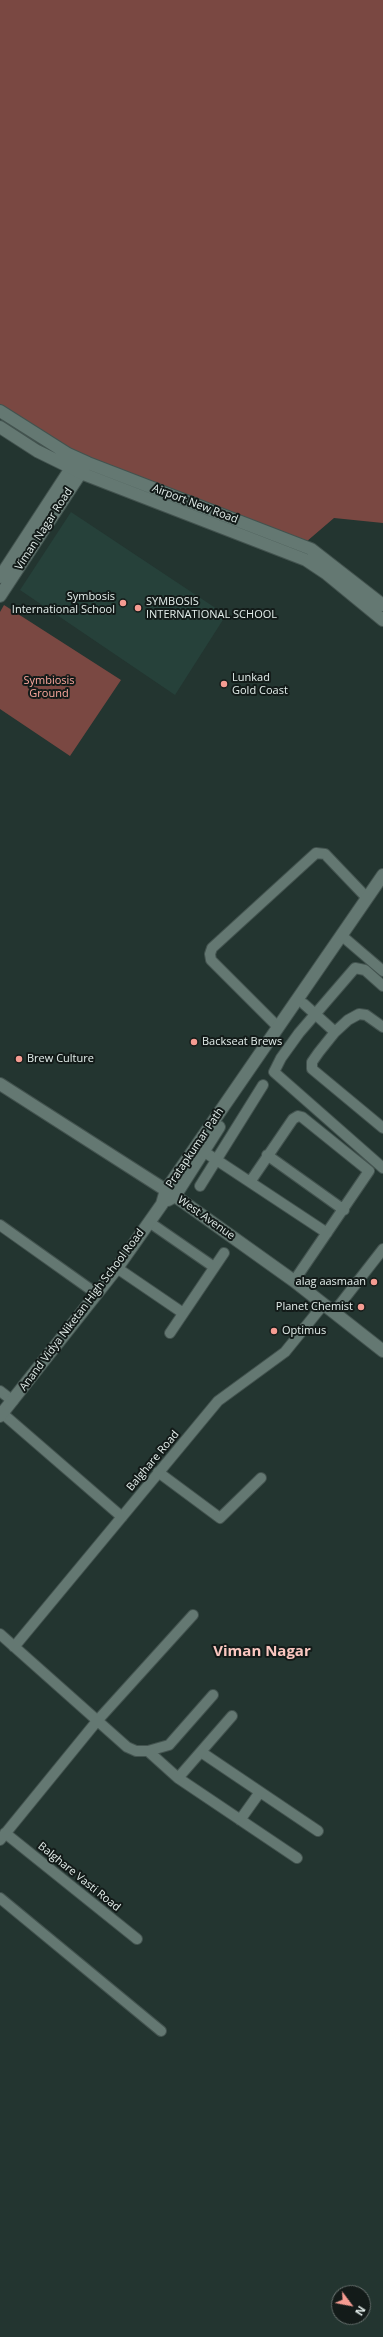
<!DOCTYPE html>
<style>
body{margin:0}
#map{position:relative;width:383px;height:2337px;overflow:hidden;background:#233530;font-family:"Open Sans",sans-serif}
canvas{display:block}
.north{position:absolute;left:331px;top:2285px;width:40px;height:40px;box-sizing:border-box;background:#131b19;border:1px solid #666f6d;border-radius:50%;rotate:122deg;font-size:11px;font-weight:700;line-height:16px;text-align:center;color:#e3eeeb}
.north::after{content:'';display:block;margin:auto;width:14px;height:18px;background:#f59c92;clip-path:polygon(50% 0,100% 100%,50% 72%,0 100%)}
</style>
<div id="map">
<canvas width="383" height="2337"></canvas>
<div class="north">N</div>
</div>
<script>
const g = document.querySelector('canvas').getContext('2d');
g.lineJoin = 'round';
function fill(path, color) { g.fillStyle = color; g.fill(path, 'evenodd'); }
const toPath = rows => new Path2D(rows.map(r => 'M' + r).join(''));
function strokePath(path, color, width, dash) { g.strokeStyle = color; g.lineWidth = width; g.lineCap = dash ? 'butt' : 'round'; g.setLineDash(dash || []); g.stroke(path); }
function write(font, color, halo, rows, align = 'center') {
  g.font = font + ' "Open Sans",sans-serif'; g.lineWidth = 4; g.setLineDash([]); g.textBaseline = 'middle'; g.strokeStyle = halo; g.fillStyle = color; for (const [text, x, y, turn = 0] of rows) {
    g.save(); g.translate(x, y); g.rotate((+turn || 0) * Math.PI / 180); g.textAlign = isNaN(turn) ? turn : align; if (halo) g.strokeText(text, 0, 0); g.fillText(text, 0, 0); g.restore();
  }
}
fill(toPath([
 [71,512,226,615,175,695,20,590]
]), '#26413a');
fill(toPath([
 [0,0,383,0,383,523,334,518,306,542,68,450,0,405],
 [4,605,121,680,70,756,0,709,0,612]
]), '#7a4842');
const minor = toPath([
 [341,935,383,971],
 [383,986,365,970,355,968,299,1033,281,1058,274,1072,383,1168],
 [304,1004,335,1032],
 [278,1027,211,960,210,954,212,948,316,853,325,854,367,898],
 [383,1027,366,1015,359,1014,348,1020,335,1032,319,1052,312,1062,312,1069,383,1128],
 [203,1151,327,1233],
 [267,1155,344,1210],
 [250,1182,293,1119,298,1116,302,1117,369,1171,294,1281],
 [200,1186,263,1085],
 [149,1222,214,1267],
 [0,1225,97,1294],
 [117,1268,183,1313],
 [334,1312,383,1249],
 [170,1333,224,1253],
 [0,1391,13,1401],
 [2,1413,122,1517],
 [158,1472,220,1518,261,1478],
 [0,1634,127,1747,136,1751,148,1751,169,1745,213,1695],
 [14,1647,218,1401,285,1352,323,1305],
 [148,1751,178,1778,232,1716],
 [201,1752,318,1831],
 [178,1778,297,1858],
 [240,1820,260,1792],
 [5,1833,137,1939],
 [0,1840,97,1721,193,1615],
 [0,1898,161,2031]
]);
const tertiary = toPath([
 [0,577,77,459],
 [0,596,86,465],
 [0,1084,175,1196,294,1281,383,1351],
 [168,1200,175,1196,219,1127],
 [0,1416,117,1268,162,1204,166,1190,383,875]
]);
const secondary = toPath([
 [0,411,68,454,88,463,311,549,383,605],
 [0,427,37,451,86,475,306,560,327,574,383,620]
]);
strokePath(minor, '#43534f', 12);
strokePath(tertiary, '#43534f', 14);
strokePath(secondary, '#43534f', 14);
strokePath(minor, '#647872', 10);
strokePath(tertiary, '#647872', 12);
strokePath(secondary, '#647872', 12);
for (const [x, y, r, color] of [
 [123,603,4,"#f59c92"],
 [138,608,4,"#f59c92"],
 [224,684,4,"#f59c92"],
 [194,1042,4,"#f59c92"],
 [19,1059,4,"#f59c92"],
 [374,1282,4,"#f59c92"],
 [361,1307,4,"#f59c92"],
 [274,1331,4,"#f59c92"]
]) { const dot = new Path2D(); dot.arc(x, y, r, 0, 2 * Math.PI); g.fillStyle = color; g.fill(dot); strokePath(dot, '#131b19', 1.5); }
write('11px', '#e3eeeb', '#131b19', [
 ["Airport New Road",195,504,21],
 ["Viman Nagar Road",44,529,-57],
 ["Pratapkumar Path",195,1148,-56],
 ["West Avenue",206,1218,35],
 ["Anand Vidya Niketan High School Road",82,1310,-53],
 ["Balghare Road",153,1461,-50],
 ["Balghare Vasti Road",79,1877,39]
]);
write('11px', '#e3eeeb', '#131b19', [
 ["Symbosis",115,597,"right"],
 ["International School",115,610,"right"],
 ["SYMBOSIS",146,602],
 ["INTERNATIONAL SCHOOL",146,615],
 ["Lunkad",232,678],
 ["Gold Coast",232,691],
 ["Backseat Brews",202,1042],
 ["Brew Culture",27,1059],
 ["alag aasmaan",366,1282,"right"],
 ["Planet Chemist",353,1307,"right"],
 ["Optimus",282,1331]
], 'left');
write('11px', '#fca89e', '#131b19', [
 ["Symbiosis",49,681],
 ["Ground",49,694]
]);
write('bold 15px', '#fac7c0', '#131b19', [
 ["Viman Nagar",262,1652]
]);
</script>
